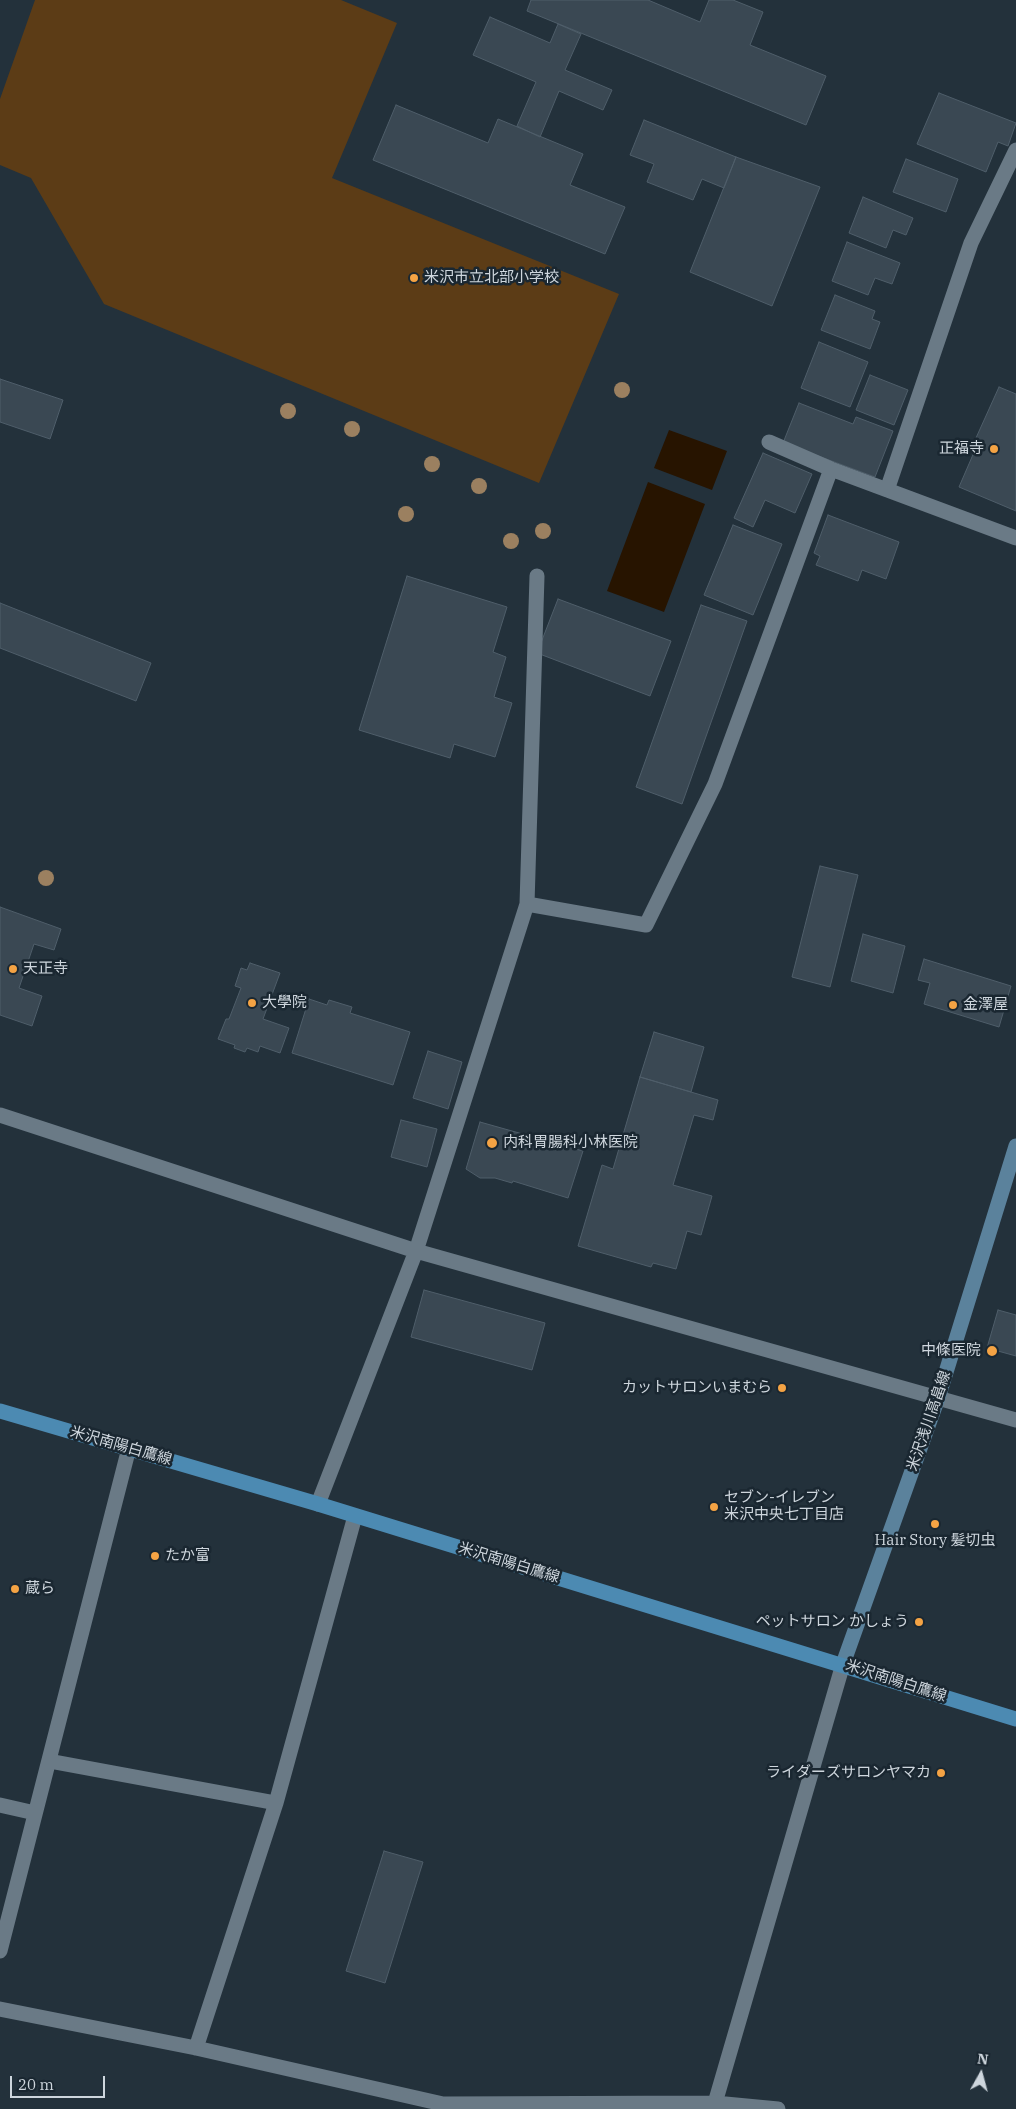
<!DOCTYPE html>
<meta charset="utf-8">
<style>
body{margin:0}
#map{position:relative;width:1016px;height:2109px;overflow:hidden;background:#23313b;font-family:"IBM Plex Serif",serif}
canvas{display:block}
.north{position:absolute;left:956px;top:2049px;width:50px;height:50px;-webkit-text-stroke:4px #1a2731;paint-order:stroke;rotate:7deg;font-size:14px;font-weight:700;line-height:20px;text-align:center;color:#ced6dd}
.north::after{content:'';display:block;margin:auto;width:18px;height:22px;background:#ced6dd;clip-path:polygon(50% 0,100% 100%,50% 72%,0 100%)}
.scale{position:absolute;left:10px;top:2076px;width:95px;height:22px;box-sizing:border-box;border:2px solid #ced6dd;border-top:0;padding-left:6px;font-size:15px;line-height:18px;white-space:nowrap;color:#ced6dd;-webkit-text-stroke:4px #1a2731;paint-order:stroke}
</style>
<div id="map">
<canvas width="1016" height="2109"></canvas>
<div class="north">N</div>
<div class="scale">20 m</div>
</div>
<script>
const g = document.querySelector('canvas').getContext('2d');
g.lineJoin = 'round';
function fill(path, color) { g.fillStyle = color; g.fill(path, 'evenodd'); }
const toPath = rows => new Path2D(rows.map(r => 'M' + r).join(''));
function strokePath(path, color, width, dash) { g.strokeStyle = color; g.lineWidth = width; g.lineCap = dash ? 'butt' : 'round'; g.setLineDash(dash || []); g.stroke(path); }
function write(font, color, halo, rows, align = 'center') {
  g.font = font + ' "IBM Plex Serif","Noto Sans JP",serif'; g.lineWidth = 5; g.setLineDash([]); g.textBaseline = 'middle'; g.strokeStyle = halo; g.fillStyle = color; for (const [text, x, y, turn = 0] of rows) {
    g.save(); g.translate(x, y); g.rotate((+turn || 0) * Math.PI / 180); g.textAlign = isNaN(turn) ? turn : align; if (halo) g.strokeText(text, 0, 0); g.fillText(text, 0, 0); g.restore();
  }
}
fill(toPath([
 [35,0,341,0,397,23,332,178,619,294,539,483,104,304,31,178,0,165,0,99]
]), '#5c3c16');
fill(toPath([
 [669,430,727,451,712,490,654,468],
 [648,482,705,504,664,612,607,591]
]), '#271400');
const building = toPath([
 [531,0,648,0,700,22,709,0,733,0,763,12,750,45,826,76,806,125,527,11,531,0],
 [490,17,550,43,558,24,581,34,565,70,612,90,603,110,559,91,540,137,517,126,536,82,473,55,490,17],
 [939,93,1016,123,1008,146,998,142,986,172,917,144,939,93],
 [396,105,488,143,498,119,583,154,570,185,625,207,605,254,373,160,396,105],
 [644,120,736,157,724,188,702,179,693,200,647,182,654,164,630,155,644,120],
 [736,157,820,187,772,306,690,272,736,157],
 [906,159,958,179,946,212,893,192,906,159],
 [863,197,913,218,906,235,893,230,886,248,849,233,863,197],
 [847,242,900,263,892,284,875,278,868,295,832,281,847,242],
 [835,295,875,311,872,319,880,322,870,349,821,330,835,295],
 [819,342,868,362,850,407,801,388,819,342],
 [870,375,908,390,894,425,856,410,870,375],
 [0,379,63,400,50,439,0,422,0,379],
 [999,387,1016,394,1016,511,959,487,975,450,971,449,999,387],
 [799,403,853,424,856,417,893,431,875,477,783,443,799,403],
 [763,453,812,474,795,513,765,500,753,527,734,518,763,453],
 [828,515,899,542,886,579,862,570,858,581,816,565,820,556,814,553,828,515],
 [733,525,782,544,753,615,704,595,733,525],
 [407,576,507,607,493,652,506,657,494,697,512,703,495,757,454,744,450,758,359,730,407,576],
 [558,599,671,641,650,696,537,653,558,599],
 [0,603,151,663,136,701,0,648,0,603],
 [701,605,747,621,682,804,636,787,701,605],
 [820,866,858,875,830,987,792,977,820,866],
 [0,907,61,929,54,950,34,944,19,988,42,996,32,1026,0,1015,0,907],
 [863,934,905,946,893,993,851,981,863,934],
 [924,959,1011,986,999,1027,924,1004,930,983,918,980,924,959],
 [250,963,280,973,263,1019,289,1028,280,1053,260,1046,258,1052,247,1048,245,1052,234,1048,235,1045,218,1039,226,1019,229,1019,241,988,235,986,241,968,247,970,250,963],
 [309,999,327,1005,329,1000,352,1007,350,1013,410,1032,393,1085,292,1053,309,999],
 [654,1032,704,1047,691,1092,640,1077,654,1032],
 [428,1051,462,1062,448,1109,413,1098,428,1051],
 [640,1077,718,1100,713,1120,694,1115,673,1185,712,1196,701,1235,687,1231,676,1269,653,1263,651,1267,578,1246,602,1165,613,1169,640,1077],
 [401,1120,437,1129,427,1167,391,1157,401,1120],
 [480,1122,583,1151,568,1198,513,1181,512,1183,495,1178,480,1178,466,1169,480,1122],
 [424,1290,545,1323,532,1370,411,1337,424,1290],
 [998,1310,1016,1315,1016,1356,987,1348,998,1310],
 [384,1851,423,1862,385,1983,346,1971,384,1851]
]);
fill(building, '#3a4853');
strokePath(building, '#4f5e6a', 1);
strokePath(toPath([
 [769,442,831,469,1016,538],
 [887,490,971,243,1016,150],
 [527,904,646,925,715,784,831,469],
 [0,1115,416,1251,1016,1420],
 [318,1504,416,1251,527,904,537,576],
 [49,1761,276,1803],
 [0,1805,35,1813],
 [0,1951,129,1448],
 [0,2009,196,2048,443,2104,715,2103,778,2109],
 [196,2048,276,1803,355,1516],
 [715,2103,843,1664]
]), '#6a7a86', 15);
strokePath(toPath([
 [843,1664,938,1398,1016,1146]
]), '#5b829c', 15);
strokePath(toPath([
 [0,1411,318,1504,1016,1719]
]), '#4c8ab2', 15);
g.fillStyle = '#9b8060';
for (const [x, y] of [
 [622,390],
 [288,411],
 [352,429],
 [432,464],
 [479,486],
 [406,514],
 [543,531],
 [511,541],
 [46,878]
]) { g.beginPath(); g.arc(x, y, 8, 0, 2 * Math.PI); g.fill(); }
for (const [x, y, r, color] of [
 [414,278,5,"#f4a344"],
 [994,449,5,"#f4a344"],
 [13,969,5,"#f4a344"],
 [252,1003,5,"#f4a344"],
 [953,1005,5,"#f4a344"],
 [492,1143,6,"#f4a344"],
 [992,1351,6,"#f4a344"],
 [782,1388,5,"#f4a344"],
 [714,1507,5,"#f4a344"],
 [935,1524,5,"#f4a344"],
 [155,1556,5,"#f4a344"],
 [15,1589,5,"#f4a344"],
 [919,1622,5,"#f4a344"],
 [941,1773,5,"#f4a344"]
]) { const dot = new Path2D(); dot.arc(x, y, r, 0, 2 * Math.PI); g.fillStyle = color; g.fill(dot); strokePath(dot, '#1a2731', 2); }
write('15px', '#ced6dd', '#1a2731', [
 ["米沢市立北部小学校",424,278],
 ["正福寺",984,449,"right"],
 ["天正寺",23,969],
 ["大學院",262,1003],
 ["金澤屋",963,1005],
 ["内科胃腸科小林医院",503,1143],
 ["中條医院",981,1351,"right"],
 ["カットサロンいまむら",772,1388,"right"],
 ["セブン-イレブン",724,1498],
 ["米沢中央七丁目店",724,1515],
 ["Hair Story 髪切虫",935,1541,"center"],
 ["たか富",165,1556],
 ["蔵ら",25,1589],
 ["ペットサロン かしょう",909,1622,"right"],
 ["ライダーズサロンヤマカ",931,1773,"right"]
], 'left');
write('15px', '#ced6dd', '#1a2731', [
 ["米沢浅川高畠線",929,1421,-71],
 ["米沢南陽白鷹線",121,1446,16],
 ["米沢南陽白鷹線",509,1563,17],
 ["米沢南陽白鷹線",896,1681,18]
]);
</script>
